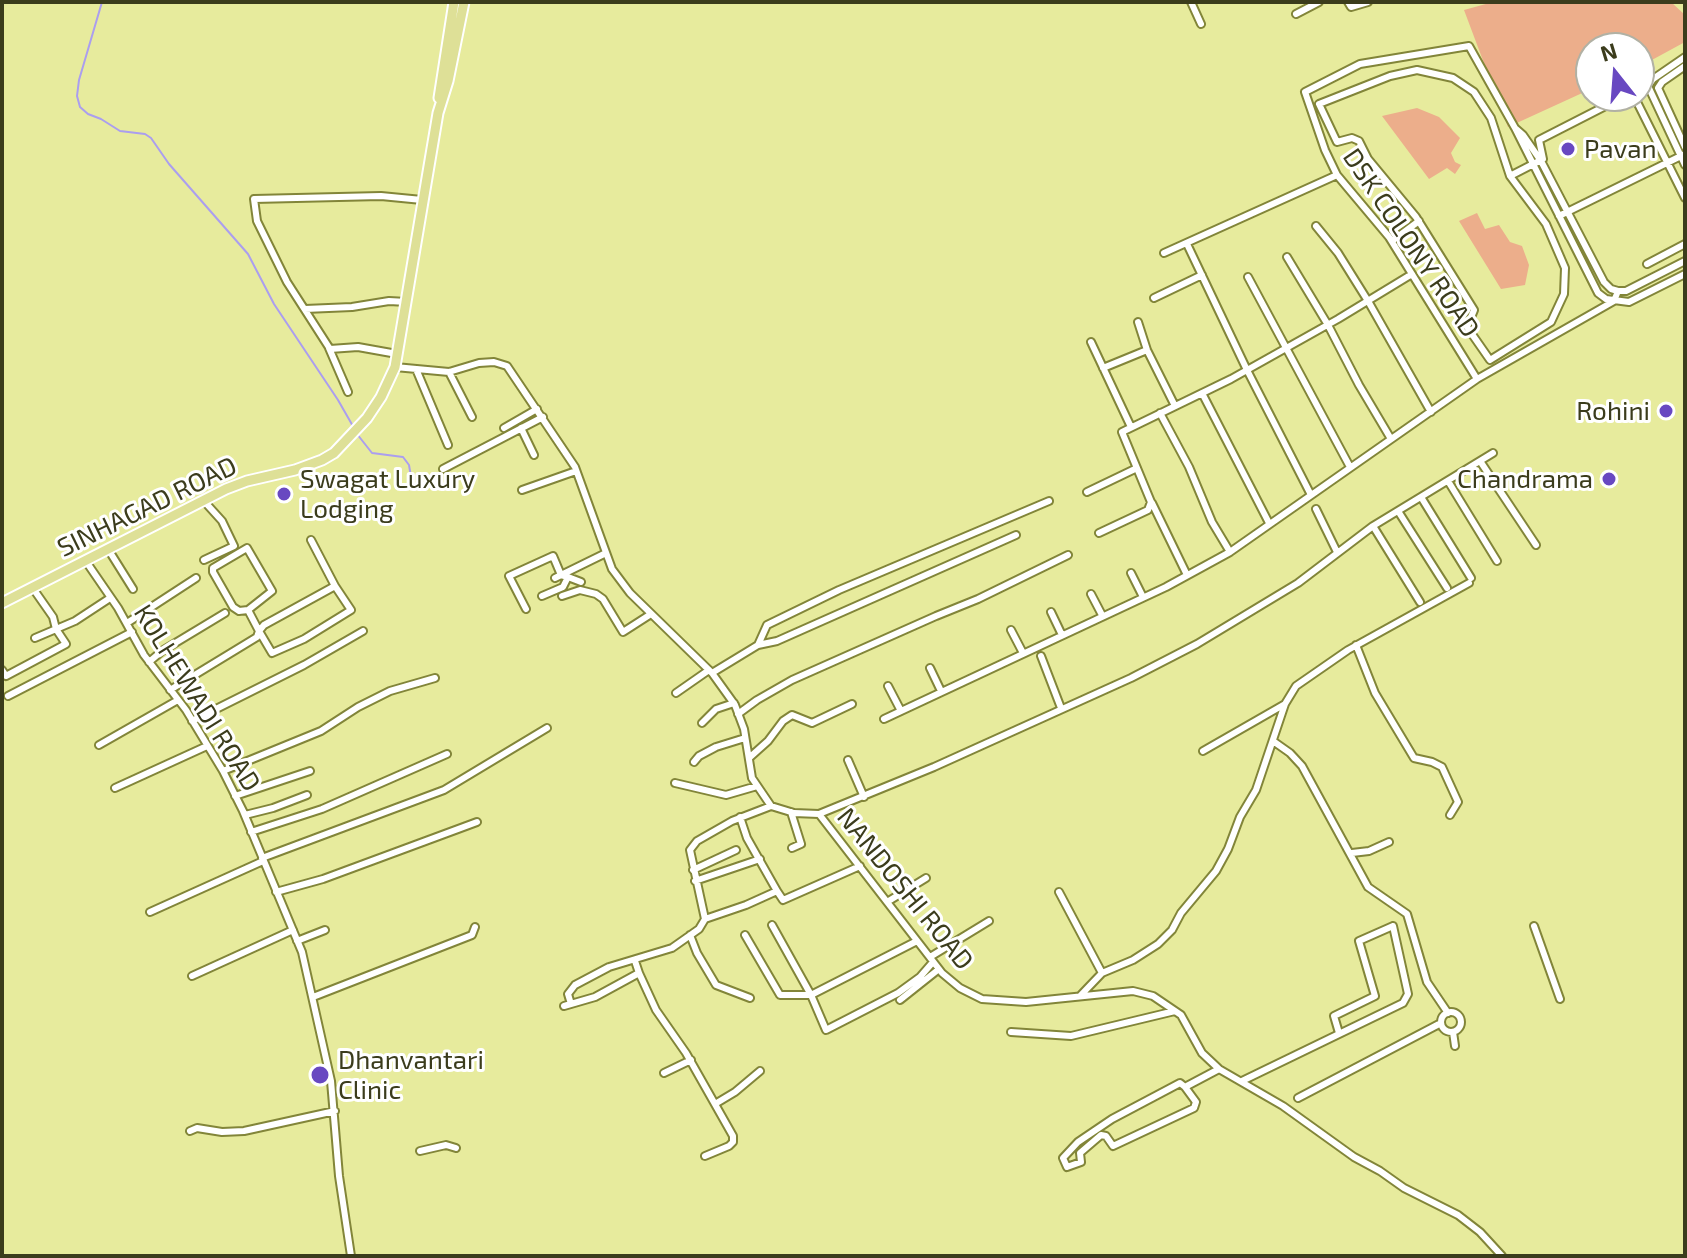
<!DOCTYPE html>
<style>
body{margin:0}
#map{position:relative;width:1687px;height:1258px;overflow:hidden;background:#e7eb9d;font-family:"Exo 2",sans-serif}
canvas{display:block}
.frame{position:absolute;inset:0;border:4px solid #3b3c1c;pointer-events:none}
.north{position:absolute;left:1575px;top:32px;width:80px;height:80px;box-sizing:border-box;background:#fff;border:2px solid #b1b1a4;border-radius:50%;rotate:343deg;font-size:22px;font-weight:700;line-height:32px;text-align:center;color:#3b3c1c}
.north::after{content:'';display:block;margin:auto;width:28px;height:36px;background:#6848c1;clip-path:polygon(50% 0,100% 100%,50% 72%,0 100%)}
</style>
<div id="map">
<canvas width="1687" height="1258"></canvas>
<div class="frame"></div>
<div class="north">N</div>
</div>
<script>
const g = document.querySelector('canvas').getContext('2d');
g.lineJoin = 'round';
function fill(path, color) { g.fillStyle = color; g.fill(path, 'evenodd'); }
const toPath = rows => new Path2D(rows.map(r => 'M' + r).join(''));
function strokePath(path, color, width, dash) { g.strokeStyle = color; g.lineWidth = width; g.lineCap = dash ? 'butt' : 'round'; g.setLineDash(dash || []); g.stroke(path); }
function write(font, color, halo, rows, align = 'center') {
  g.font = font + ' "Exo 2",sans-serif'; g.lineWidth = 6; g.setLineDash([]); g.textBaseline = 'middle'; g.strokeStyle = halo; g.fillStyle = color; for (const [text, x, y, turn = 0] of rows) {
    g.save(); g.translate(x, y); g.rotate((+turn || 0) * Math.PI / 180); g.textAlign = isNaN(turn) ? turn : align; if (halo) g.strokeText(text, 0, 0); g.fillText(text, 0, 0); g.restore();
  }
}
fill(toPath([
 [1493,2,1671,2,1685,15,1685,42,1639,67,1639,48,1591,48,1591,89,1508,127,1464,10],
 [1417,108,1439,117,1460,138,1451,153,1455,162,1461,165,1455,174,1447,168,1429,179,1382,116],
 [1477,213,1485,229,1499,225,1510,242,1522,246,1529,265,1525,285,1501,289,1459,221]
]), '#ecae8b');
strokePath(toPath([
 [102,2,79,80,77,96,80,107,88,114,101,119,120,131,145,134,151,138,169,164,248,254,274,304,338,400,354,428],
 [357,434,372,453,403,457,409,465,411,477]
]), '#ab9eef', 2);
const street = toPath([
 [1191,2,1201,24],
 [1348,2,1351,7,1368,2],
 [1296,14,1319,2],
 [1685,66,1662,82,1658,88,1685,147],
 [1417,70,1453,78,1474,92,1491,118,1510,176,1546,224,1565,268,1564,294,1551,322,1490,360,1467,327,1474,310,1416,217,1368,159,1359,141,1352,138,1337,142,1319,104,1390,76,1417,70],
 [1648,86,1685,165],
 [1648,86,1653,79,1685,57],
 [1634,96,1685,198],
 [1515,128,1523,135,1541,161,1604,282,1611,289,1618,291],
 [1510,176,1543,159,1539,140,1625,96],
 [1559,216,1685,154],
 [1316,226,1338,253,1368,301,1431,412],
 [1392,241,1419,221],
 [1187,244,1247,370,1311,495],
 [1164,253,1337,175],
 [1287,257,1328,325,1359,385,1391,439],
 [1647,264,1685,244],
 [1248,277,1350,467],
 [1618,291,1626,291,1685,261],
 [1154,298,1202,275],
 [305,309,352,307,389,301,407,302],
 [1138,322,1147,350,1175,406],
 [1091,342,1131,427],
 [329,348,348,392],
 [397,354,358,347,330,349,287,282,257,221,254,199,381,196,422,200],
 [395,367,449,372,479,363,494,362,507,366,575,467,612,569,630,593,712,673,735,705,744,729,752,778,771,806,794,813,819,814,942,973,960,988,982,999,1026,1002,1133,991,1153,996,1181,1015,1202,1053,1219,1069,1283,1106,1354,1157,1380,1171,1404,1188,1458,1215,1480,1232,1502,1256],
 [1103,368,1147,350],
 [416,369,448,445],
 [449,372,472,417],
 [1477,379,1389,237,1337,175,1325,150,1305,92,1360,64,1469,46,1515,128,1598,293,1606,299,1629,302,1685,274],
 [1202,393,1269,523],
 [1160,413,1189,467,1212,522,1230,552],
 [504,428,537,409],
 [521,428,534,455],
 [1480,461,1536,545],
 [443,469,543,417],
 [1448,481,1497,561],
 [522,490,576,471],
 [1087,492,1137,468],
 [1421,497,1471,578],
 [203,500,222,521,234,546,204,560],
 [1152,503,1187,575],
 [1316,509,1337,552],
 [1398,511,1447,588],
 [1373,526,1420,602],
 [1099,533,1148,510,1151,502,1122,432,1231,379,1338,319,1412,274],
 [311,540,335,586],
 [108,549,133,589],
 [85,560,118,608,144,655,186,710,223,771,243,811,302,952,331,1081,339,1176,351,1256],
 [1131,573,1143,597],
 [555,578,606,553],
 [1091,594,1102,615],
 [542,596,563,587,568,577,581,582],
 [562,596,580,590,596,594,603,599,623,632,651,614],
 [526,609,509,576,553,556,561,575,568,577],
 [1051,612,1062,635],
 [127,623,196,578],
 [1011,630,1023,653],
 [35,638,75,621,110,598],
 [758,645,777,641,1016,535],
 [1356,645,1375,693,1414,758,1432,762,1442,767,1458,802,1450,815],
 [1041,656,1061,708],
 [149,662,162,651,225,613],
 [930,668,941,691],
 [2,670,6,676,66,644,56,629,53,617,32,587],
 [712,673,758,645,767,625,839,590,1049,501],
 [888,686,901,711],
 [170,690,257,637,259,631,264,625,335,586,351,610,304,639,272,653,259,631,248,610,239,611,233,607,213,572,213,568,247,548,272,591,248,610],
 [676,693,709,670],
 [8,696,132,632],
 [738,714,757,700,792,680,936,616,978,599,1068,555],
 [884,719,1166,587,1230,552,1477,379,1614,301,1618,291],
 [192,721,304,665,363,631],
 [702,723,716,709,734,703],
 [1273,741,1290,753,1302,766,1368,887,1407,914,1427,982,1448,1013],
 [99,745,178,700],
 [1203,751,1285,704],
 [749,758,768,741,783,721,792,715,812,723,852,704],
 [848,760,864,797],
 [694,762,699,756,716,747,745,738],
 [223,771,321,731,358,707,390,691,435,678],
 [675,783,726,795,757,786],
 [115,788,207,746],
 [235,796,310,771],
 [791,812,801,844,792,848],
 [819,814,934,767,1131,678,1197,644,1298,583,1373,526,1493,453],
 [245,815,273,808,307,795],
 [740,817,747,838,777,891],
 [251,832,322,809,447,754],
 [1352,853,1369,851,1389,842],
 [262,858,444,790,547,728],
 [693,870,736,850],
 [695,881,760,859],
 [276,892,323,879,477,822],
 [1059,892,1102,973],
 [887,902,926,878],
 [150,912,263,861],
 [705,919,690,850,697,841,732,821,771,806],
 [772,925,811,995,826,1030,898,993,920,977,933,962],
 [1534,926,1560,999],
 [690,935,697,953,716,985,750,998],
 [745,935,780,995,811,995,917,941],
 [297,941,325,930],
 [930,957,989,921],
 [639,973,656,1010,686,1053,733,1136,733,1142,729,1146,705,1156],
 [192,976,293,930],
 [1080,996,1102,973,1133,960,1158,944,1172,930,1181,913,1216,871,1228,849,1240,817,1256,790,1285,704,1296,686,1348,650,1469,583],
 [313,997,472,935,475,927],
 [900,1000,939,969],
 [571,1004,568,994,575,985,609,967,672,948,699,929,705,919,746,905,777,891,783,900,860,866],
 [564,1006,595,997,639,973,635,961],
 '1441 1022a10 10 0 1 1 20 0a10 10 0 1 1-20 0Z',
 [1011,1032,1071,1036,1175,1011],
 [1453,1032,1455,1046],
 [664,1073,691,1060],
 [1242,1081,1403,1003,1408,994,1393,926,1359,941,1375,996,1334,1016,1339,1033],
 [1185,1087,1196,1102,1194,1108,1113,1146,1106,1136,1101,1135,1080,1153,1081,1162,1067,1167,1063,1158,1078,1142,1112,1119,1180,1083,1185,1087,1219,1069],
 [1298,1098,1441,1023],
 [715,1104,735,1092,760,1071],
 [190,1131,197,1128,222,1132,244,1131,335,1111],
 [420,1151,446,1145,456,1148]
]);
const primary = toPath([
 [439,98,454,2],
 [2,603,226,489,247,481,295,470,322,460,334,453,367,418,381,397,395,367,438,113,448,81,464,2]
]);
strokePath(street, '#828539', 10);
strokePath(primary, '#fff', 13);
strokePath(street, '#fff', 6);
strokePath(primary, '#dee097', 9);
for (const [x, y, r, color] of [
 [1568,149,8,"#6848c1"],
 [1666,411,8,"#6848c1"],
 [1609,479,8,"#6848c1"],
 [284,494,8,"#6848c1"],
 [320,1075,10,"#6848c1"]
]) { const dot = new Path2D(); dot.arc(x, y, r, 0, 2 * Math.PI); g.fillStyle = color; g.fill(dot); strokePath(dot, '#fff', 3); }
write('26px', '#3b3c1c', '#fff', [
 ["Pavan",1584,149],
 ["Rohini",1650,411,"right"],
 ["Swagat Luxury",300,479],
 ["Lodging",300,509],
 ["Chandrama",1593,479,"right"],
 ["Dhanvantari",338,1060],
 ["Clinic",338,1090]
], 'left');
write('26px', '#3b3c1c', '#fff', [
 ["DSK COLONY ROAD",1411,243,56],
 ["SINHAGAD ROAD",147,507,-26],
 ["KOLHEWADI ROAD",197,698,58],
 ["NANDOSHI ROAD",905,889,51]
]);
</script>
